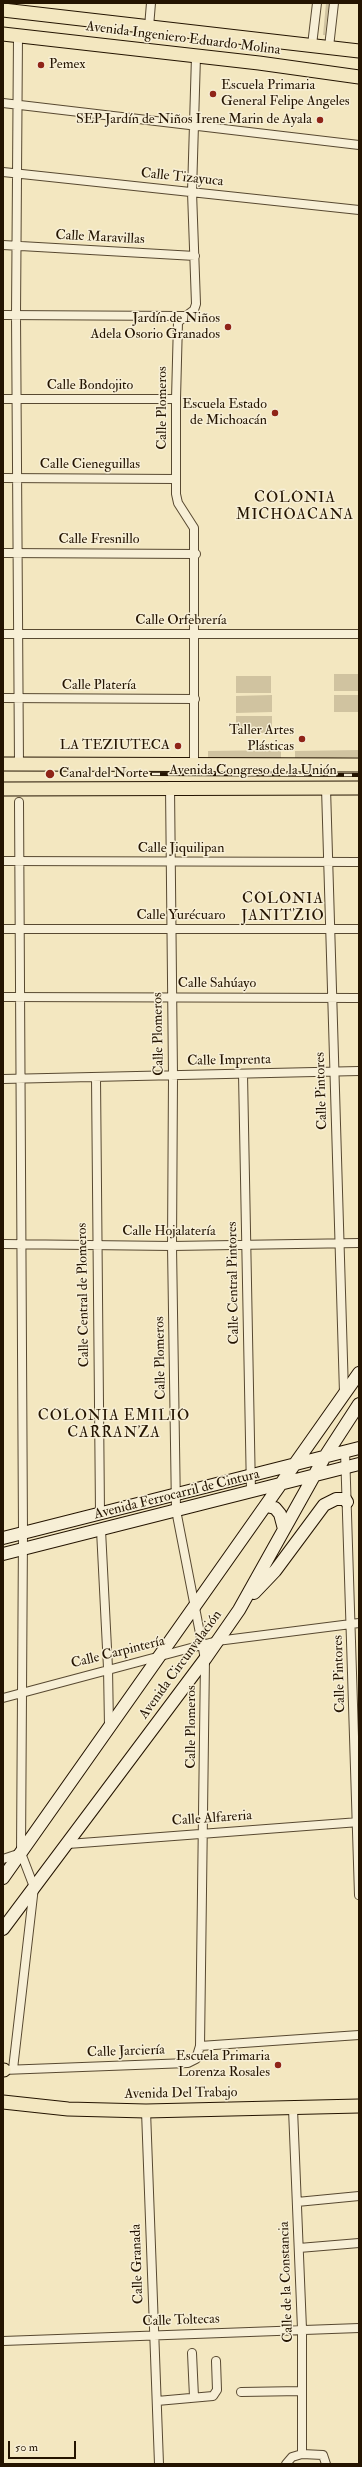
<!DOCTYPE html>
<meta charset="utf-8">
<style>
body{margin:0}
#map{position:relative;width:362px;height:2467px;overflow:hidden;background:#f3e7c0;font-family:"IM FELL Double Pica",serif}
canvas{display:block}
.frame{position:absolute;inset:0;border:4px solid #241401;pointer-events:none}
.scale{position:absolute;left:8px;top:2441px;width:68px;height:18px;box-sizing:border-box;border:2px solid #241401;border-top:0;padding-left:5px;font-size:12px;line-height:14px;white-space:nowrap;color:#241401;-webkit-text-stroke:3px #f7efd6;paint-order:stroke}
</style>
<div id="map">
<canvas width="362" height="2467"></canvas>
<div class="frame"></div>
<div class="scale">50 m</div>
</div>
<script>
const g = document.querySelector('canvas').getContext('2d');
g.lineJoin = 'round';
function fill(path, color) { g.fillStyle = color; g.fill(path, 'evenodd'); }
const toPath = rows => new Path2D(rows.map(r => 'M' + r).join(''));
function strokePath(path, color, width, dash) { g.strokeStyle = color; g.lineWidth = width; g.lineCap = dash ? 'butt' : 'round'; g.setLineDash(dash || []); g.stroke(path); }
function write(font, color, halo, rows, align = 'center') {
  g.font = font + ' "IM FELL Double Pica",serif'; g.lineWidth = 3; g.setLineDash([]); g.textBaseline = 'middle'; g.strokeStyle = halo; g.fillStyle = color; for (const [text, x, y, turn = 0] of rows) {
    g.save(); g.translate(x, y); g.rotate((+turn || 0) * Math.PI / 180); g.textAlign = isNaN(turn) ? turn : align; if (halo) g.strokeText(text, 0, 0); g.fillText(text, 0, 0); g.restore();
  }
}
fill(toPath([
 [326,3,329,3,325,35,323,35],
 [334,674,359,674,359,691,334,691],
 [236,676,271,676,271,693,236,693],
 [272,695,272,712,236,713,236,696],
 [334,695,359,695,359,712,334,712],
 [236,716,272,716,272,733,236,733],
 [281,750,281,758,208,759,208,751],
 [359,750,359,757,295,759,295,751]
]), '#d0c3a0');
const street = toPath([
 [149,27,151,3],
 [18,36,16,315,19,764],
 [312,45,317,3],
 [329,47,334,3],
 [3,103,359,145],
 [3,172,359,210],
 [3,245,195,256],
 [3,315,184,316],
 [3,399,176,399],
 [3,478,176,479],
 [3,553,196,554],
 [3,634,359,634],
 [3,698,195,699],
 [194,764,194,528,178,503,176,494,176,399,178,322,194,310,196,304,192,192,196,56],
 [326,788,344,1393],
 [3,861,359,862],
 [3,929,359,929],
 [3,997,359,998],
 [243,1074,251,1492],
 [96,1078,100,1513],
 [3,1079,359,1071],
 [3,1244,172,1246,359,1243],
 [345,1451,359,1895],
 [101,1530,108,1668,109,1727],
 [3,1698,217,1641,359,1623],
 [68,1844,359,1822],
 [3,1859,21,1853],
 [200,2046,359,2035],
 [13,2069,34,1887,21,1853,23,1533,19,802],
 [3,2070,188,2063,196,2059,200,2046,205,1659,176,1510,172,1246,173,1076,170,787],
 [293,2109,302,2329,302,2454],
 [146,2111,159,2464],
 [297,2202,359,2196],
 [299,2248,359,2243],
 [3,2341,359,2328],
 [192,2353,194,2397],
 [241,2392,302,2391],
 [157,2401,213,2396,217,2390,216,2361],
 [286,2464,292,2457,302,2454,323,2455,326,2464]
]);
const secondary = toPath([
 [267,1506,275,1508,280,1514,284,1529],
 [3,1538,359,1448],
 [3,1554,359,1464],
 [254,1593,275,1571,324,1505,336,1499,345,1499,347,1502],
 [3,1878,359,1373],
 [3,1929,205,1659,239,1610,324,1458,359,1404]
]);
const primary = toPath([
 [3,10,359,51],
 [3,34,259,63,359,77],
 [3,764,359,765],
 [3,789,359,788],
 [3,2070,4,2070],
 [3,2102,68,2109,146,2111,359,2106]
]);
strokePath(street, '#584931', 10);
strokePath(secondary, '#241401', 14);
strokePath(primary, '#241401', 15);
strokePath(street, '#f7efd6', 8);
strokePath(secondary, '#f7efd6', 12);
strokePath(primary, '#f3e7c0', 13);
const rail = toPath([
 [152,774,359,775]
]);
strokePath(rail, '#241401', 4);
strokePath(rail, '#f7efd6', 2.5, [8]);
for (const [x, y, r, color] of [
 [41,65,4,"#8f2418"],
 [213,94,4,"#8f2418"],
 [320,120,4,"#8f2418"],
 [228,327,4,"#8f2418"],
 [275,413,4,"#8f2418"],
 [302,739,4,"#8f2418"],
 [178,746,4,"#8f2418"],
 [50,774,5,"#8f2418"],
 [278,2065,4,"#8f2418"]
]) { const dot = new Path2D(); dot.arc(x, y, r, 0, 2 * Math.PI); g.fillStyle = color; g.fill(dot); strokePath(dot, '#f7efd6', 1.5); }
write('14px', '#241401', '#f7efd6', [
 ["Avenida Ingeniero Eduardo Molina",183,39,7],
 ["Calle Tizayuca",182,178,6],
 ["Calle Maravillas",100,238,3],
 ["Calle Bondojito",90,386],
 ["Calle Plomeros",163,408,-90],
 ["Calle Cieneguillas",90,465],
 ["Calle Fresnillo",99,540],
 ["Calle Orfebrería",181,621],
 ["Calle Platería",99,686],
 ["Avenida Congreso de la Unión",253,771],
 ["Calle Jiquilipan",181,849],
 ["Calle Yurécuaro",181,916],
 ["Calle Sahúayo",217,984],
 ["Calle Plomeros",159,1034,-91],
 ["Calle Imprenta",229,1061,-1],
 ["Calle Pintores",322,1091,-92],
 ["Calle Hojalatería",169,1232],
 ["Calle Central Pintores",234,1283,-91],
 ["Calle Central de Plomeros",84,1295,-91],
 ["Calle Plomeros",161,1358,-91],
 ["Avenida Ferrocarril de Cintura",177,1495,-14],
 ["Calle Carpintería",118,1653,-14],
 ["Avenida Circunvalación",181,1665,-54],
 ["Calle Pintores",340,1674,-92],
 ["Calle Plomeros",192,1727,-90],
 ["Calle Alfareria",212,1819,-4],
 ["Calle Jarciería",126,2052,-2],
 ["Avenida Del Trabajo",181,2094,-1],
 ["Calle Granada",138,2264,-92],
 ["Calle de la Constancia",287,2282,-92],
 ["Calle Toltecas",181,2321,-2]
]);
write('14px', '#241401', '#f7efd6', [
 ["Pemex",49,65,"left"],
 ["Escuela Primaria",221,86,"left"],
 ["General Felipe Angeles",221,102,"left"],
 ["SEP Jardín de Niños Irene Marin de Ayala",312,120],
 ["Jardín de Niños",220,319],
 ["Adela Osorio Granados",220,335],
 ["Escuela Estado",267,405],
 ["de Michoacán",267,421],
 ["Taller Artes",294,731],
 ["Plásticas",294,747],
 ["LA TEZIUTECA",170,746],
 ["Canal del Norte",59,774,"left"],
 ["Escuela Primaria",270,2057],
 ["Lorenza Rosales",270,2073]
], 'right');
g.letterSpacing = '1px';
write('15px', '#241401', '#f7efd6', [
 ["COLONIA",295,499],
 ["MICHOACANA",295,516],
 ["COLONIA",283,900],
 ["JANITZIO",283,917],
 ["COLONIA EMILIO",114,1417],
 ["CARRANZA",114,1434]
]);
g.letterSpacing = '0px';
</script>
